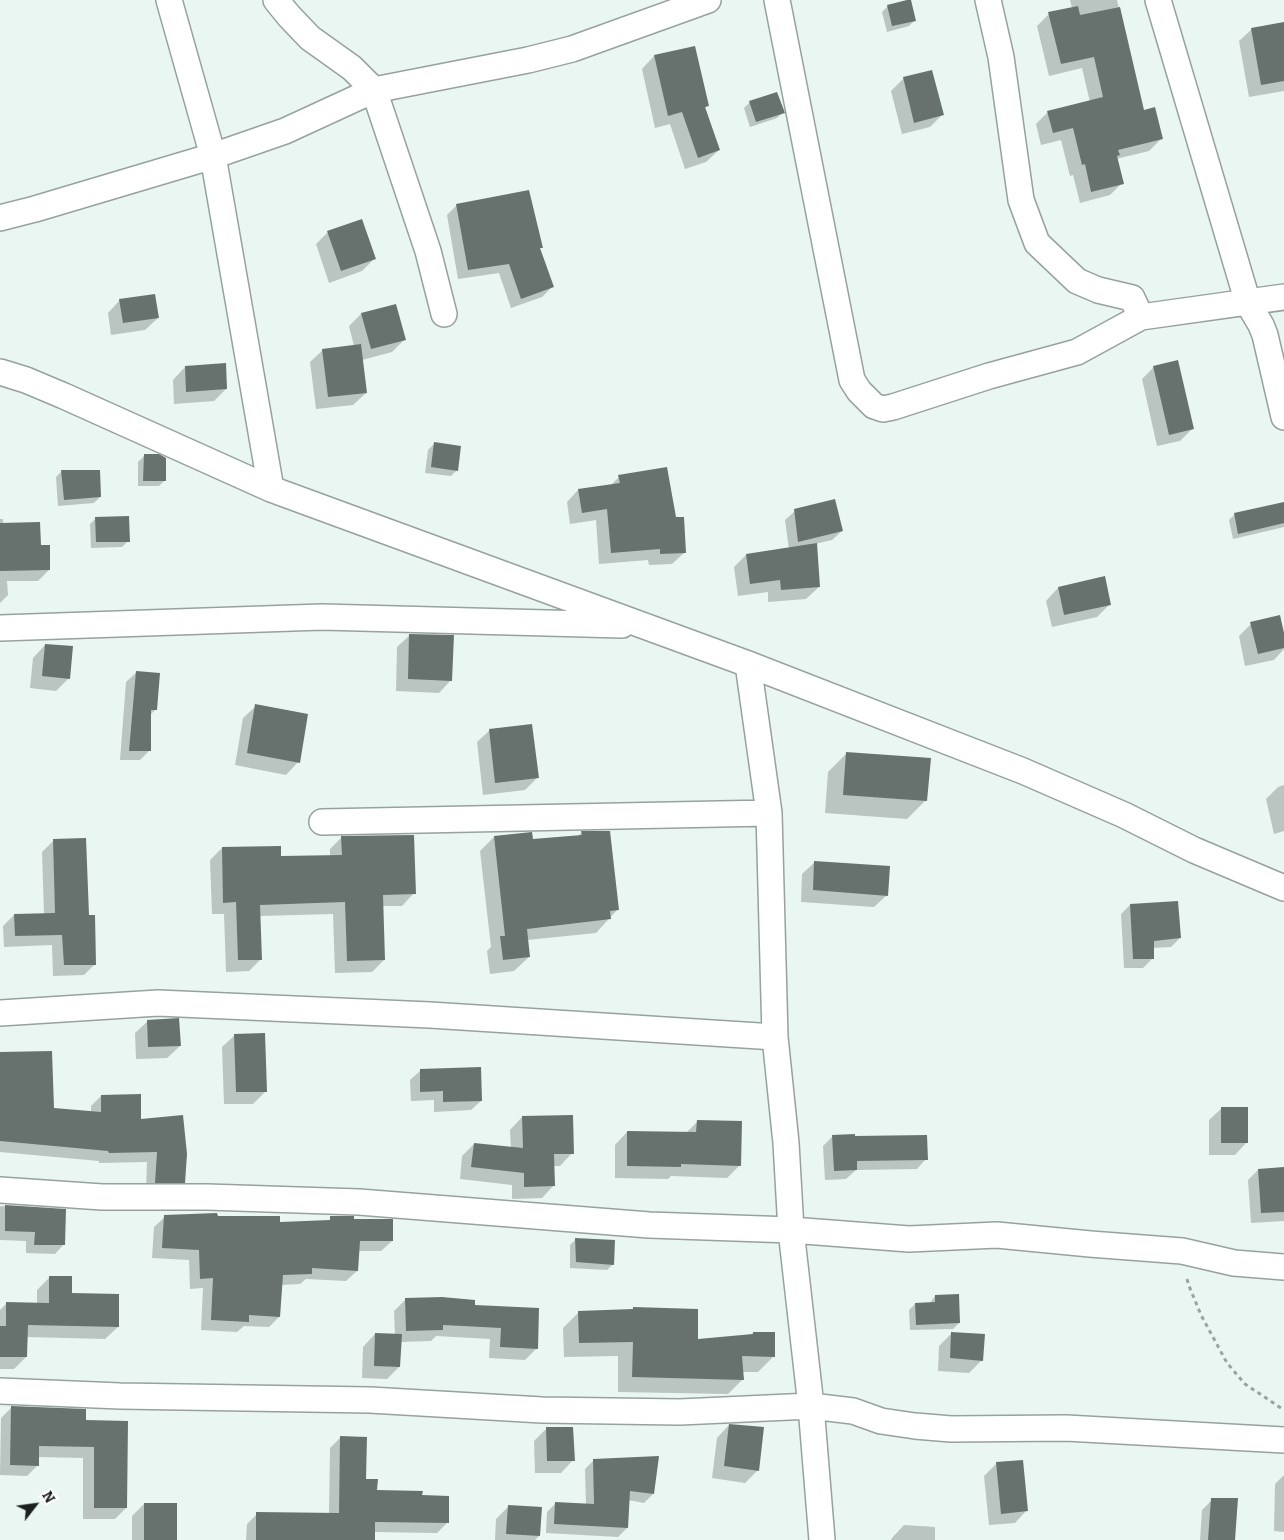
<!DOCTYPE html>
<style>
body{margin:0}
#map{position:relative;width:1284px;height:1540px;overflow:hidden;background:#e9f6f2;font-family:Bitter,serif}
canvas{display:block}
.north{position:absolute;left:10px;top:1480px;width:50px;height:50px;-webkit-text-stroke:4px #fff;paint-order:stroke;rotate:60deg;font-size:14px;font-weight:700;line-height:20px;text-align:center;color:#1c201f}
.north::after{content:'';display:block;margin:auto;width:18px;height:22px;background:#1c201f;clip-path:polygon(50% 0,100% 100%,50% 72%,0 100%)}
</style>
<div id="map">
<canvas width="1284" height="1540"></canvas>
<div class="north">N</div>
</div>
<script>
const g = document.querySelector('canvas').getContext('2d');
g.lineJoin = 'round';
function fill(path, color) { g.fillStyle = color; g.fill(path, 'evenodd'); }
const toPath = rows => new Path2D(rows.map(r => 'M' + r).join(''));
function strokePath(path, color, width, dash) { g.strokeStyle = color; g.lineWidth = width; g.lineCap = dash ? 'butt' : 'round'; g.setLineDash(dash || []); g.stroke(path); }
fill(toPath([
 [1070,0,1117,0,1143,111,1161,139,1149,151,1116,159,1122,183,1110,195,1080,203,1073,175,1070,176,1061,140,1041,145,1036,124,1048,112,1090,102,1082,68,1049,76,1037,26,1049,14,1072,8],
 [888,6,915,20,909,26,887,32,882,12],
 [1284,24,1284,91,1249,97,1239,41,1252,29],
 [694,47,707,106,705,108,719,150,706,162,685,169,670,124,655,128,642,69,654,56],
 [904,78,942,115,930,127,902,134,891,91],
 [750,102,783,112,777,118,750,127,744,108],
 [457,205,541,247,539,249,552,287,542,297,511,308,499,273,458,279,447,215],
 [328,232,374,259,362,271,329,283,316,244],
 [120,300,158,318,145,330,111,335,108,313],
 [361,314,404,340,392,352,362,360,366,393,353,405,316,409,310,362,323,350,354,346,349,326],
 [185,367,226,389,214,401,174,404,173,380],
 [1154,367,1192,429,1180,441,1157,446,1142,379],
 [434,444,457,470,451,476,425,473,428,450],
 [144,456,165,480,159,486,138,486,138,462],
 [62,471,100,497,94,503,58,506,56,477],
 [619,477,675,519,684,553,672,564,649,565,648,560,599,564,596,520,570,524,567,502,578,490,610,486],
 [1284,503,1284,527,1233,539,1229,520,1235,514],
 [795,511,842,531,832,540,815,544,819,587,806,599,768,602,768,592,738,596,734,567,746,555,789,549,785,520],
 [96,518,128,541,122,547,91,548,90,524],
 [0,519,3,519,3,524,39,546,49,570,38,581,7,581,8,595,0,603],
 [1104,578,1110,604,1097,617,1052,627,1046,601,1058,588],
 [1251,624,1284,638,1284,649,1274,660,1245,666,1239,636],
 [410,635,451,680,439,693,396,691,397,647],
 [45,645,69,678,56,691,30,688,33,658],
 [137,672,156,709,150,715,150,750,140,760,120,760,126,682],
 [256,706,298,762,286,775,235,765,243,718],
 [490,730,537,778,525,790,483,795,477,742],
 [847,753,926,800,907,819,825,813,828,772],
 [1284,785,1284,831,1274,834,1266,799,1278,787],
 [582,832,617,910,596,933,527,940,529,957,514,971,490,974,487,951,491,947,480,851,494,837,531,834,532,841,578,836],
 [342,837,414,893,402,906,382,906,384,960,372,972,335,973,333,914,259,916,261,959,249,971,226,972,224,914,212,914,210,860,222,848,280,858,330,857,330,849],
 [53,841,88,916,95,964,84,975,53,976,52,945,4,947,3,926,14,915,44,915,42,852],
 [815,862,887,895,874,907,801,902,802,874],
 [1177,903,1180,938,1171,947,1152,948,1152,959,1143,968,1124,968,1121,914,1130,905],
 [148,1021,180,1046,167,1058,136,1059,135,1033],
 [235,1035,266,1091,253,1104,224,1104,222,1047],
 [0,1053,53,1109,91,1112,91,1106,101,1096,140,1121,184,1182,174,1192,146,1192,147,1162,99,1163,99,1161,0,1152],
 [420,1071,481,1101,471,1110,434,1112,434,1100,411,1101,410,1080],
 [1222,1108,1247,1142,1235,1155,1209,1155,1209,1120],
 [522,1117,572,1153,560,1166,553,1166,554,1185,542,1198,512,1199,512,1185,460,1179,462,1156,474,1144,511,1148,510,1130],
 [697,1122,740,1165,727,1178,671,1176,668,1179,615,1178,615,1145,627,1132,686,1133],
 [833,1136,854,1138,926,1159,917,1169,856,1170,846,1179,825,1180,823,1146],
 [1284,1168,1284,1221,1251,1223,1248,1180,1258,1170],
 [0,1206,65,1210,64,1244,55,1254,26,1253,26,1241,0,1240],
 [165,1217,216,1217,278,1223,327,1222,331,1218,353,1220,392,1241,381,1251,358,1251,357,1271,346,1281,306,1279,300,1284,281,1285,279,1317,269,1327,244,1326,237,1332,201,1330,203,1288,190,1289,189,1260,152,1258,154,1227],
 [576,1239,613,1264,607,1270,570,1268,570,1245],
 [50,1277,118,1327,105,1339,26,1337,26,1357,14,1369,0,1369,0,1310,7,1303,37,1304,37,1290],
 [935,1296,959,1323,953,1329,910,1330,909,1310,915,1304,930,1303],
 [405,1300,474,1306,537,1348,525,1360,489,1358,490,1339,436,1336,431,1341,400,1342,399,1367,387,1379,362,1378,363,1347,375,1334,395,1335,394,1311],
 [578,1313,697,1341,750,1336,753,1333,773,1357,758,1372,742,1372,743,1379,728,1394,618,1392,618,1356,564,1357,563,1328],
 [952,1333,982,1360,969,1373,938,1371,939,1346],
 [12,1407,85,1421,126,1508,115,1519,83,1519,83,1458,38,1457,38,1465,27,1476,0,1475,1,1418],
 [729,1425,758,1470,745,1483,712,1478,717,1438],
 [546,1429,573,1460,561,1473,535,1473,534,1441],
 [341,1437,364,1480,376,1491,421,1496,447,1523,437,1533,374,1532,374,1540,246,1540,247,1524,257,1514,329,1514,330,1448],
 [594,1460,653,1494,644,1503,628,1500,627,1528,618,1537,546,1533,547,1512,556,1503,586,1505,585,1469],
 [997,1463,1027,1510,1015,1523,989,1525,984,1476],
 [1284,1475,1284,1532,1274,1531,1275,1484],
 [1212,1500,1233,1540,1200,1540,1202,1510],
 [144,1504,176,1540,132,1540,132,1516],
 [509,1506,539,1536,535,1540,495,1540,496,1519],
 [904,1525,935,1527,935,1540,891,1540,892,1538]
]), '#0003');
fill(toPath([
 [907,0,911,0,916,21,892,26,887,5],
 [1078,6,1080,15,1120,7,1144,110,1155,107,1163,139,1118,150,1120,155,1117,156,1124,184,1091,192,1085,164,1082,165,1073,128,1053,133,1047,111,1103,97,1094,57,1061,64,1048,12],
 [1284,22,1284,81,1261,85,1251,28],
 [695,46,709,106,705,107,720,150,698,158,682,112,668,116,654,55],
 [932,70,944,115,914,123,903,77],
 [777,92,785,113,756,122,749,101],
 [529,190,543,248,540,248,554,287,521,299,509,264,468,270,456,204],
 [362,219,376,259,341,271,327,231],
 [155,294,159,318,123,323,119,299],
 [396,304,406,340,371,349,361,313],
 [361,344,367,393,328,397,322,349],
 [1178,360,1194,429,1169,435,1153,366],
 [226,363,227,389,186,392,185,366],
 [434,442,461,446,458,471,431,467],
 [144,454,159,454,166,458,166,481,143,481],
 [667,467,676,517,684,517,686,553,660,554,660,549,611,553,607,509,582,513,578,489,620,483,618,475],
 [61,470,100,470,101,497,64,500],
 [835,499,843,531,798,542,794,509],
 [1284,502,1284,523,1238,534,1234,513],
 [129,516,130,542,96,542,95,517],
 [40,522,41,545,50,545,50,570,0,571,0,523],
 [817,543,820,587,781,590,780,580,750,584,746,554],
 [1105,576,1111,605,1064,615,1058,587],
 [1280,615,1284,633,1284,648,1258,654,1250,622],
 [409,634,454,635,452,681,408,679],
 [45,644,73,646,70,679,42,676],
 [136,671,160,673,157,710,151,710,151,751,129,751],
 [255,704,308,714,300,763,247,753],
 [532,724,539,778,495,783,489,729],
 [846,752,931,758,927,801,843,795],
 [581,831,610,831,619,910,610,911,611,919,527,929,530,957,503,960,500,936,505,936,494,836,532,832,533,839,582,835],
 [414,835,416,894,383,895,385,960,347,961,345,902,260,905,262,960,238,960,236,902,223,903,222,847,281,846,281,856,342,855,341,836],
 [86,838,89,915,95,915,96,965,64,965,62,935,15,936,14,914,55,913,53,839],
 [814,861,890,866,888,896,813,890],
 [1178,901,1181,938,1154,941,1154,959,1133,959,1130,904],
 [179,1018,181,1046,148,1047,147,1020],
 [265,1033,267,1092,236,1092,234,1034],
 [52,1051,54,1108,101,1112,101,1095,141,1094,141,1119,183,1115,187,1154,185,1183,155,1183,157,1152,109,1153,108,1151,0,1141,0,1052],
 [481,1067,482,1101,443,1102,443,1091,420,1092,420,1069],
 [1221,1107,1248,1107,1248,1143,1221,1143],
 [573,1115,574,1154,554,1154,555,1186,524,1187,524,1173,471,1167,474,1143,523,1148,522,1116],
 [697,1120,742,1121,741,1166,681,1164,681,1167,627,1166,627,1131,696,1132],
 [855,1134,855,1136,927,1135,928,1160,857,1161,857,1170,834,1171,832,1135],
 [1284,1167,1284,1212,1261,1213,1258,1169],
 [5,1205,66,1209,65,1245,34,1245,35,1232,5,1231],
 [217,1213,218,1216,280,1216,280,1222,330,1220,330,1216,354,1216,354,1219,393,1219,393,1241,360,1241,358,1271,312,1268,312,1274,283,1275,280,1317,249,1315,249,1322,211,1320,213,1278,200,1279,199,1250,162,1248,164,1215],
 [575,1238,615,1240,614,1265,576,1262],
 [49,1276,72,1276,72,1293,119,1294,119,1327,28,1325,27,1357,0,1357,0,1326,6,1326,6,1302,49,1303],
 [959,1294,960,1323,916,1325,915,1303,935,1302,935,1295],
 [442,1297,475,1300,475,1305,539,1308,538,1349,500,1347,501,1328,443,1325,443,1330,406,1331,405,1298],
 [633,1307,698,1309,698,1339,753,1334,753,1332,775,1332,775,1357,742,1356,744,1380,632,1377,633,1342,579,1343,578,1311,633,1309],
 [951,1332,985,1334,983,1361,950,1358],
 [375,1333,402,1334,400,1367,374,1366],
 [11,1406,86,1409,86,1420,128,1421,127,1508,94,1508,94,1447,39,1446,39,1466,10,1465],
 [729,1424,764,1427,759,1471,724,1466],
 [546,1427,573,1427,575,1461,547,1461],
 [340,1436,367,1437,366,1479,378,1479,377,1490,423,1491,422,1495,449,1496,449,1523,375,1522,375,1540,256,1540,256,1512,339,1513],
 [659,1456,654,1494,630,1491,628,1528,554,1524,555,1502,594,1504,593,1459],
 [1023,1460,1028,1511,1001,1514,996,1462],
 [1211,1498,1238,1498,1235,1540,1208,1540],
 [144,1503,177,1503,177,1540,144,1540],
 [508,1505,542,1507,540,1536,506,1534]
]), '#67726f');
const street = toPath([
 [169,0,213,156,271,489],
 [276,0,289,16,310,38,352,68,374,90,428,251,444,314],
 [777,0,852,380,859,391,874,406,883,409,893,407,989,376,1077,352,1141,317,1284,297],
 [988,0,1001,57,1021,200,1037,243,1077,281,1098,290,1132,298,1141,317],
 [1158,0,1248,303,1261,325,1265,335,1284,417],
 [0,218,35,209,213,156,285,131,374,90,528,60,572,49,708,0],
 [0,372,26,380,64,396,271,489,748,664,1023,771,1124,815,1194,850,1284,888],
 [0,628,322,617,622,625],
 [748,664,769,813,775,1037,786,1143,791,1230,811,1406,822,1540],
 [322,822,769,813],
 [0,1013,158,1003,430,1015,775,1037],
 [0,1190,102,1197,207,1197,359,1202,649,1225,791,1230,909,1239,997,1235,1090,1244,1182,1251,1234,1263,1284,1267],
 [0,1391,120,1396,370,1400,542,1410,680,1412,811,1406,853,1411,881,1421,915,1426,951,1429,1066,1428,1284,1440]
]);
strokePath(street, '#96a29e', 28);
strokePath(toPath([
 [1187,1279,1189,1286,1201,1315,1227,1363,1245,1384,1284,1410]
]), '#9aa3a0', 3, [4, 4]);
strokePath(street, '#fff', 25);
</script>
